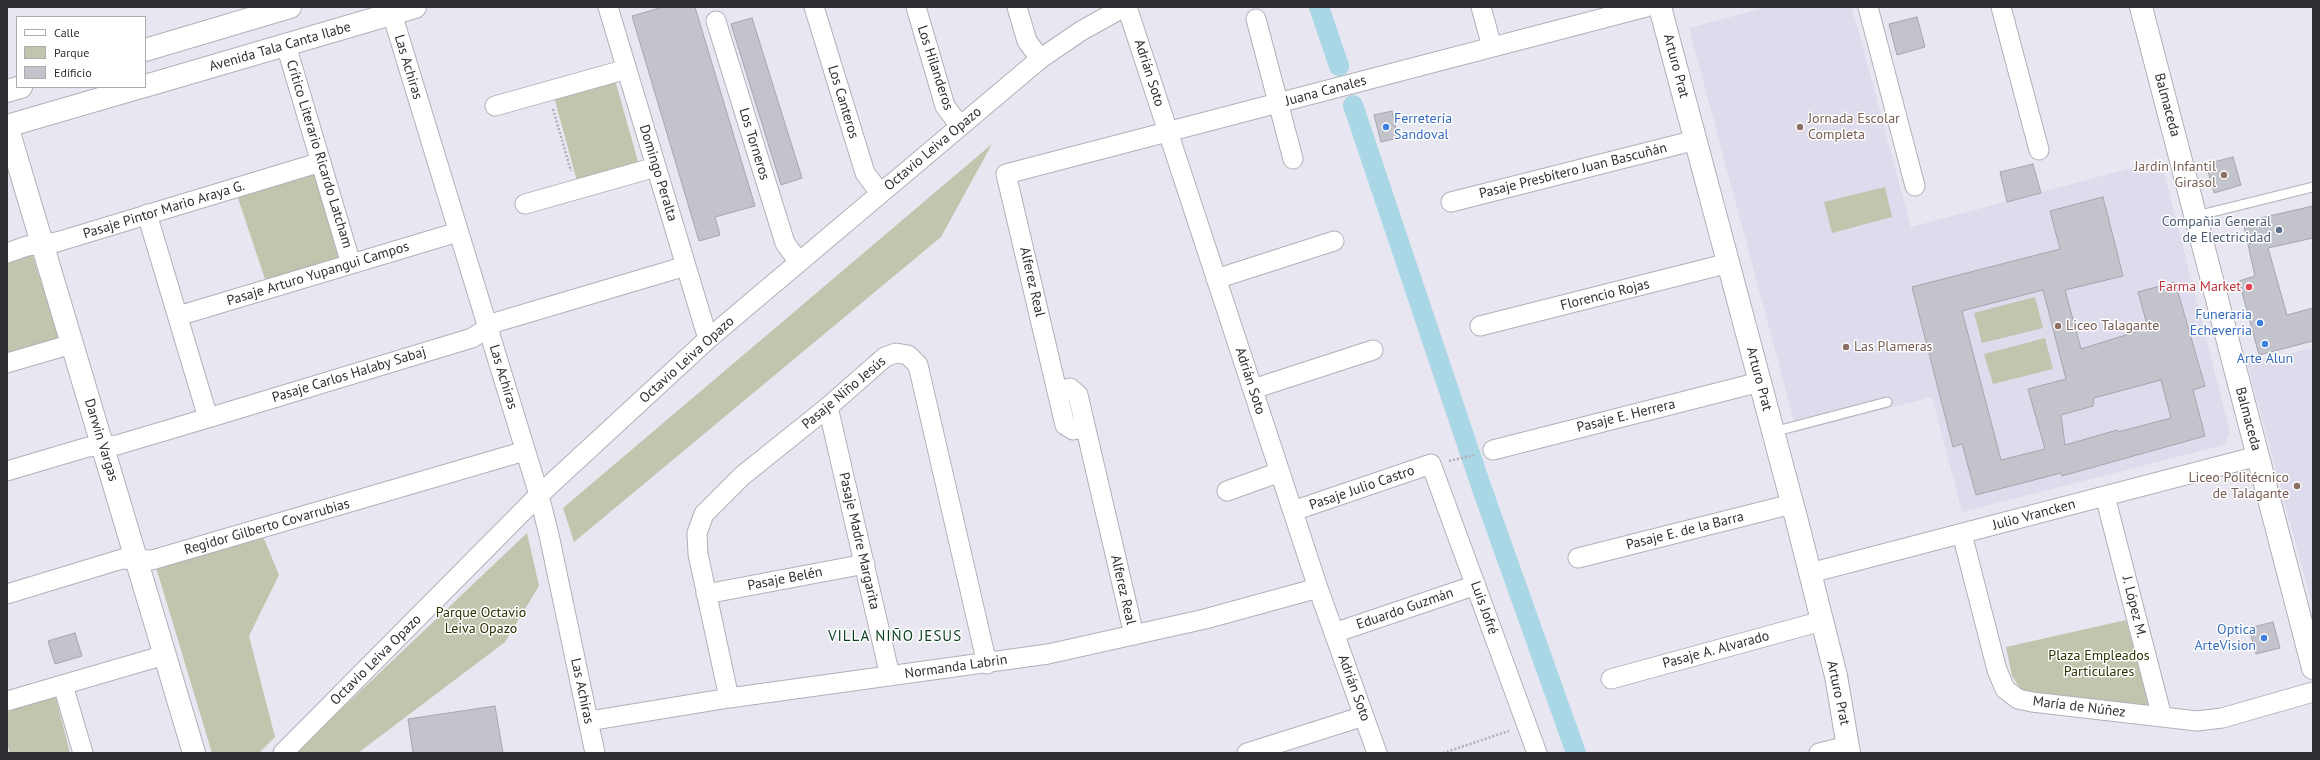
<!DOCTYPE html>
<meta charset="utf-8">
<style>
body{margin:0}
#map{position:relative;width:2320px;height:760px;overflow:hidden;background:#e8e7f1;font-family:"PT Sans",sans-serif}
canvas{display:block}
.frame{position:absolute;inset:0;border:8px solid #302f33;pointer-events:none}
.legend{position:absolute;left:16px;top:16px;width:130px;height:72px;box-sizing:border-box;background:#fff;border:1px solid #acacad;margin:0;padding:5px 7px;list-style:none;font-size:12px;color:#302f33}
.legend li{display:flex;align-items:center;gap:8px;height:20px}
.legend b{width:20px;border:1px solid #acacad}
</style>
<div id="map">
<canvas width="2320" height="760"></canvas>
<div class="frame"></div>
<ul class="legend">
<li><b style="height:5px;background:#fff"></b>Calle</li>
<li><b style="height:11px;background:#c2c4ad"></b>Parque</li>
<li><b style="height:11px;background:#c3c3cc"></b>Edificio</li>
</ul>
</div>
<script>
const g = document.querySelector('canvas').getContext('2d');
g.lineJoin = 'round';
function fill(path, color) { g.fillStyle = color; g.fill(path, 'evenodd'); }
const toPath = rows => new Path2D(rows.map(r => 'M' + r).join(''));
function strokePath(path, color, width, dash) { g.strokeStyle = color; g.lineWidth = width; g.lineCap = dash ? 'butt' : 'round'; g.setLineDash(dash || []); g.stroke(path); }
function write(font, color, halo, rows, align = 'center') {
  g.font = font + ' "PT Sans",sans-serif'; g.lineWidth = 3; g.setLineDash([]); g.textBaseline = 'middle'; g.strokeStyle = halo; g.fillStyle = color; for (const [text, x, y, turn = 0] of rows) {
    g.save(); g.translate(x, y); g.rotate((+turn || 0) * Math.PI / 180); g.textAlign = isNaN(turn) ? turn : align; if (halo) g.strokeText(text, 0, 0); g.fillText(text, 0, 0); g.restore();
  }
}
fill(toPath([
 [1767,7,1852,7,1911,227,2161,160,2230,433,2224,445,1962,512,1932,397,1797,432,1689,28],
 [2313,348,2313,608,2247,363]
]), '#dddbec');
fill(toPath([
 [615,80,639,165,577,181,554,97],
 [992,144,941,237,574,542,563,508],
 [315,167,344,259,266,282,236,192],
 [1885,187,1892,217,1832,233,1824,202],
 [32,253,59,339,7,355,7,261],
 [2035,297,2043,328,1982,343,1974,313],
 [2045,338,2053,369,1993,384,1984,354],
 [527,533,539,586,505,642,358,753,295,753],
 [262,534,279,575,249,636,275,737,259,753,212,753,156,567],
 [2126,620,2150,710,2022,691,2012,676,2006,647],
 [55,694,70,753,10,753,7,744,7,712]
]), '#c2c4ad');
strokePath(toPath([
 [1319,7,1339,66],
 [1353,105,1481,486,1576,753]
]), '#a9d7e5', 20);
const building = toPath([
 [663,7,695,7,755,206,715,217,720,235,699,241,632,16,663,7],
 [1917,17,1925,47,1897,55,1889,24,1917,17],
 [752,18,802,178,781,185,731,24,752,18],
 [1392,111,1398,138,1381,142,1374,115,1392,111],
 [2233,157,2241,185,2214,193,2206,164,2233,157],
 [2033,164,2041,193,2007,202,2000,172,2033,164],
 [2103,197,2123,276,2065,290,2081,349,2148,328,2138,292,2175,282,2205,386,2193,390,2205,436,2062,476,2061,473,1976,495,1962,444,1953,447,1912,287,2060,249,2050,211,2103,197],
 [2043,290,2066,379,2028,389,2045,449,2001,460,1962,311,2043,290],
 [2161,380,2171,418,2118,432,2117,430,2065,445,2061,415,2093,406,2094,398,2161,380],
 [2313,206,2313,238,2268,248,2287,315,2313,308,2313,341,2259,355,2239,281,2255,276,2243,222,2313,206],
 [2273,622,2280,648,2256,654,2249,628,2273,622],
 [75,633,82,656,55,664,48,641,75,633],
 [495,706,503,753,413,753,408,719,495,706]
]);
fill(building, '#c3c3cc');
strokePath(building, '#a6a5af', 1);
const service = toPath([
 [2196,216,2313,187],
 [1773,432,1887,402]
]);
const minor = toPath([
 [390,7,539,495,549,535,595,753],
 [608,7,708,339],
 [814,7,865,173,880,193],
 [916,7,945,106,960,126],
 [1017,7,1027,41,1040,59],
 [1127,7,1318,588,1377,753],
 [1481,7,1492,47],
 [1868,7,1915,186],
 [2001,7,2039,150],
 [1256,19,1293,159],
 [716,21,785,243,799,262],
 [286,45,351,264],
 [495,106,627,69],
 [1451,202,1696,140],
 [525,204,656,167],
 [147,214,208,418],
 [7,253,27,246,57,242,321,162],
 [1216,279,1334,241],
 [178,316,458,232],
 [1480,326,1729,263],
 [7,363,72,344],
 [1253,389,1373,350],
 [1057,391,1070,388,1078,395,1134,635],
 [828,407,890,676],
 [1085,428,1073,430,1065,425,1006,174,1646,7],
 [1493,450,1760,382],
 [7,471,88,447,117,445,208,418,472,338,497,322,686,266],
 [1227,491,1280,472],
 [2105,496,2162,717],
 [1293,511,1431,464,1537,753],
 [1962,534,1997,670,2005,689,2018,699,2032,702,2197,721,2222,718,2313,692],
 [1578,558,1792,504],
 [1810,573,2258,456],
 [7,594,122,559,152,560,525,451],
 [706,594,865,564],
 [1334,633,1476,585],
 [1611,679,1822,621],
 [63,685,83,753],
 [729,698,698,554,697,533,704,514,742,476,828,407,885,357,896,353,908,355,918,365,987,664],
 [7,701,165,655],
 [589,721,729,698,1048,654,1205,619,1318,588],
 [283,753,539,495,708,339,1040,59,1081,31,1124,7],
 [1247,753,1364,716],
 [1819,753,1848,746]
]);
const tertiary = toPath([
 [1660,7,1798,525,1836,676,1849,753],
 [2141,7,2313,668],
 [145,50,290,7],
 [145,86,415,7],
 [7,91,21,87],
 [7,126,194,753],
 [7,126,141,87]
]);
strokePath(service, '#b1b0ba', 11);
strokePath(minor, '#b1b0ba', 21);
strokePath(tertiary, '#b1b0ba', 24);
strokePath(toPath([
 [553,109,571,171],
 [1449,461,1475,455],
 [1443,753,1509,731]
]), '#b0afb7', 2.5, [2, 2]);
strokePath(service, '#fff', 9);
strokePath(minor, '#fff', 19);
strokePath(tertiary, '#fff', 22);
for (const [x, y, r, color] of [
 [1386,127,4,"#3f7fe0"],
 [1800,127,4,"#8d6e63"],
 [2224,175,4,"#8d6e63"],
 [2279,230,4,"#5c6f8a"],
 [2249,287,4,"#e0444e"],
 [2260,323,4,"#3f7fe0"],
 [2058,326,4,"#8d6e63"],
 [2265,344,4,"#3f7fe0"],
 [1846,347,4,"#8d6e63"],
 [2297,486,4,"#8d6e63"],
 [2264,638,4,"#3f7fe0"]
]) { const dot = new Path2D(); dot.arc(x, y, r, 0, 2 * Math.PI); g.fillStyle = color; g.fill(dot); strokePath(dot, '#fff', 1.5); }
write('14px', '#302f33', '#fff', [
 ["Avenida Tala Canta Ilabe",280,47,-16],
 ["Arturo Prat",1676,66,75],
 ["Las Achiras",408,67,73],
 ["Los Hilanderos",935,68,72],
 ["Adrián Soto",1149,73,72],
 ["Juana Canales",1326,91,-15],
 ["Los Canteros",843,102,73],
 ["Balmaceda",2167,105,75],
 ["Los Torneros",754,144,73],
 ["Octavio Leiva Opazo",933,149,-40],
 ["Crítico Literario Ricardo Latcham",319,154,73],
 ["Pasaje Presbítero Juan Bascuñán",1573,171,-14],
 ["Domingo Peralta",658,173,73],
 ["Pasaje Pintor Mario Araya G.",164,210,-17],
 ["Pasaje Arturo Yupangui Campos",318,274,-17],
 ["Alferez Real",1032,282,77],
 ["Florencio Rojas",1605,295,-14],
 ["Octavio Leiva Opazo",687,360,-42],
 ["Pasaje Carlos Halaby Sabaj",349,375,-17],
 ["Las Achiras",503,377,73],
 ["Arturo Prat",1759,379,75],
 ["Adrián Soto",1250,381,72],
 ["Pasaje Niño Jesús",844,393,-40],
 ["Pasaje E. Herrera",1626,416,-14],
 ["Balmaceda",2248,419,75],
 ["Darwin Vargas",101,440,73],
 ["Pasaje Julio Castro",1362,488,-19],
 ["Julio Vrancken",2034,515,-15],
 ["Regidor Gilberto Covarrubias",267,527,-16],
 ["Pasaje E. de la Barra",1685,531,-14],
 ["Pasaje Madre Margarita",859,541,77],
 ["Pasaje Belén",785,579,-11],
 ["Alferez Real",1123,590,77],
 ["J. López M.",2134,607,76],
 ["Luis Jofré",1484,608,70],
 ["Eduardo Guzmán",1405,609,-19],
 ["Pasaje A. Alvarado",1716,650,-15],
 ["Octavio Leiva Opazo",376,660,-45],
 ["Normanda Labrin",956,667,-8],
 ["Adrián Soto",1354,688,70],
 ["Las Achiras",582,691,78],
 ["Arturo Prat",1838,693,78],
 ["María de Núñez",2079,707,7]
]);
write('14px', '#366cbe', '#fff', [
 ["Ferretería",1394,119,"left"],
 ["Sandoval",1394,135,"left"],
 ["Funeraria",2252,315],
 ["Echeverria",2252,331],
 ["Arte Alun",2265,359,"center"],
 ["Optica",2256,630],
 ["ArteVision",2256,646]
], 'right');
write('14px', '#785e54', '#fff', [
 ["Jornada Escolar",1808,119],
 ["Completa",1808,135],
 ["Jardín Infantil",2216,167,"right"],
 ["Girasol",2216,183,"right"],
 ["Liceo Talagante",2066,326],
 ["Las Plameras",1854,347],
 ["Liceo Politécnico",2289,478,"right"],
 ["de Talagante",2289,494,"right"]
], 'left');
write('14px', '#4e5e75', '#fff', [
 ["Compañia General",2271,222],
 ["de Electricidad",2271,238]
], 'right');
write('14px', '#be3a42', '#fff', [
 ["Farma Market",2241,287]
], 'right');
write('14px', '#2f3000', '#fff', [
 ["Parque Octavio",481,613],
 ["Leiva Opazo",481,629],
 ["Plaza Empleados",2099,656],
 ["Particulares",2099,672]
]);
g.letterSpacing = '1px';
write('15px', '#0a3f1e', '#fff', [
 ["VILLA NIÑO JESUS",895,637]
]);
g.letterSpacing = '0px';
</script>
